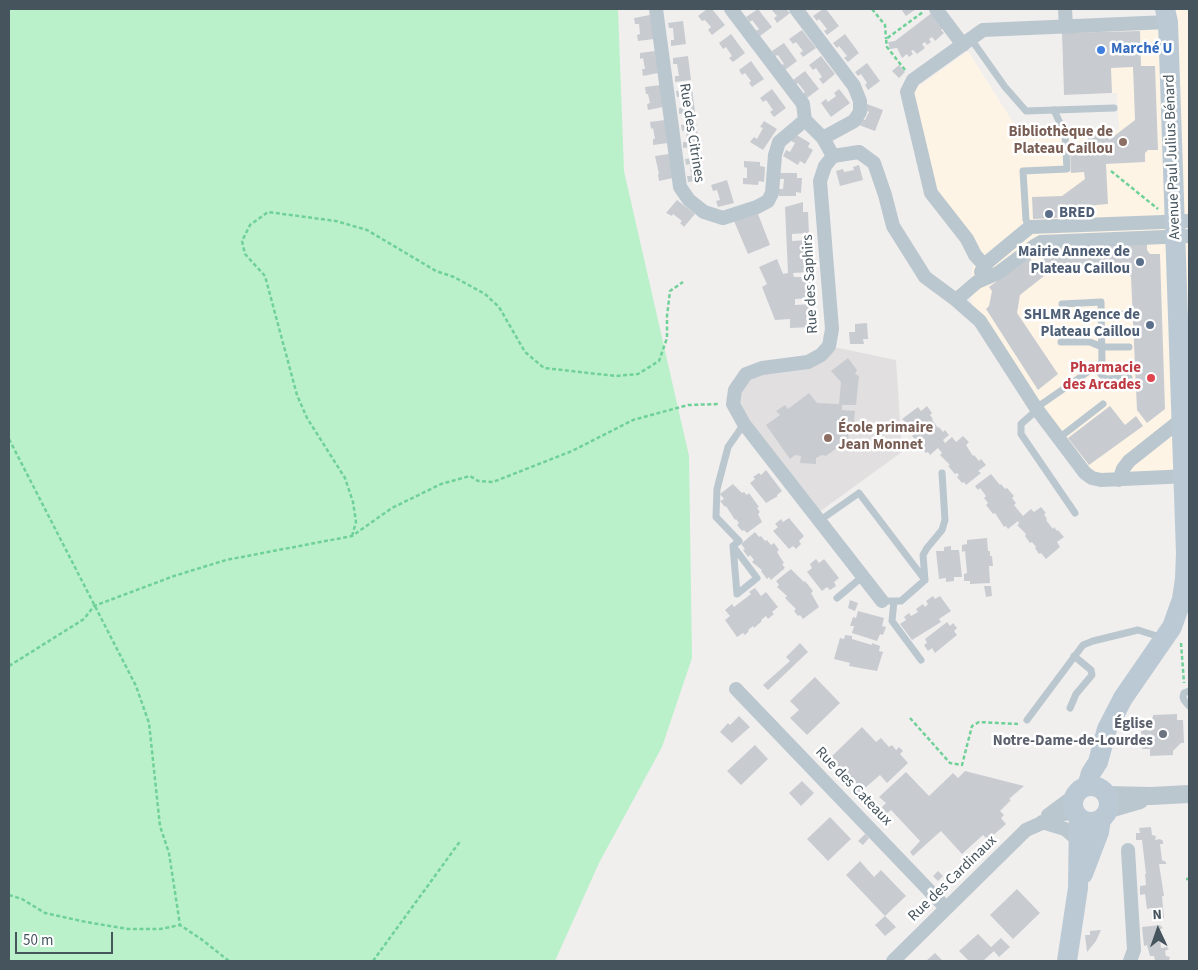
<!DOCTYPE html>
<meta charset="utf-8">
<style>
body{margin:0}
#map{position:relative;width:1198px;height:970px;overflow:hidden;background:#f1eeee;font-family:"Source Sans 3",sans-serif}
canvas{display:block}
.frame{position:absolute;inset:0;border:10px solid #45545d;pointer-events:none}
.north{position:absolute;left:1133px;top:905px;width:50px;height:50px;-webkit-text-stroke:4px #fff;paint-order:stroke;rotate:357deg;font-size:14px;font-weight:700;line-height:20px;text-align:center;color:#45545d}
.north::after{content:'';display:block;margin:auto;width:18px;height:22px;background:#45545d;clip-path:polygon(50% 0,100% 100%,50% 72%,0 100%)}
.scale{position:absolute;left:15px;top:932px;width:98px;height:22px;box-sizing:border-box;border:2px solid #45545d;border-top:0;padding-left:6px;font-size:15px;line-height:18px;white-space:nowrap;color:#45545d;-webkit-text-stroke:4px #fff;paint-order:stroke}
</style>
<div id="map">
<canvas width="1198" height="970"></canvas>
<div class="frame"></div>
<div class="north">N</div>
<div class="scale">50 m</div>
</div>
<script>
const g = document.querySelector('canvas').getContext('2d');
g.lineJoin = 'round';
function fill(path, color) { g.fillStyle = color; g.fill(path, 'evenodd'); }
const toPath = rows => new Path2D(rows.map(r => 'M' + r).join(''));
function strokePath(path, color, width, dash) { g.strokeStyle = color; g.lineWidth = width; g.lineCap = dash ? 'butt' : 'round'; g.setLineDash(dash || []); g.stroke(path); }
function write(font, color, halo, rows, align = 'center') {
  g.font = font + ' "Source Sans 3",sans-serif'; g.lineWidth = 5; g.setLineDash([]); g.textBaseline = 'middle'; g.strokeStyle = halo; g.fillStyle = color; for (const [text, x, y, turn = 0] of rows) {
    g.save(); g.translate(x, y); g.rotate((+turn || 0) * Math.PI / 180); g.textAlign = isNaN(turn) ? turn : align; if (halo) g.strokeText(text, 0, 0); g.fillText(text, 0, 0); g.restore();
  }
}
fill(toPath([
 [1165,9,1189,9,1189,476,1092,478,973,309,971,298,970,286,975,255,941,205,911,98,916,88,968,51,1018,130,1119,130,1117,93,1064,95,1062,28,1168,22]
]), '#fdf4e6');
fill(toPath([
 [829,346,896,360,902,452,815,515,744,424,735,390,746,374,808,362]
]), '#e2dfe0');
fill(toPath([
 [9,9,618,9,624,171,689,456,692,658,662,747,599,863,555,961,9,961]
]), '#baf1ca');
fill(toPath([
 [707,9,712,9,725,25,712,35,708,30,711,27,705,20,702,21,698,16],
 [758,9,772,27,760,36,756,31,759,29,752,20,750,22,746,17],
 [771,9,786,9,790,13,777,23,774,18,777,16],
 [823,9,826,9,839,26,827,35,824,31,827,29,819,19,817,21,813,16],
 [901,9,916,9,906,16],
 [933,12,944,27,941,30,944,33,935,41,932,37,929,39,931,42,927,45,925,42,922,44,925,48,917,54,913,50,911,51,913,54,909,57,907,54,902,58,897,48,890,49,888,42,895,41],
 [650,15,654,39,638,41,637,35,640,34,639,24,635,24,634,18],
 [683,21,686,44,671,46,671,40,674,40,673,28,669,28,668,23],
 [802,30,816,48,803,57,800,53,803,51,796,42,793,44,789,39],
 [1140,31,1141,66,1155,66,1158,150,1148,150,1145,153,1145,162,1106,164,1108,204,1096,205,1093,206,1094,216,1033,219,1032,197,1062,196,1085,179,1084,172,1071,173,1070,151,1078,151,1078,144,1088,144,1088,132,1109,131,1109,140,1135,120,1133,67,1111,68,1112,93,1064,95,1062,33],
 [731,34,745,53,733,62,729,58,732,56,726,47,723,49,719,43],
 [845,34,859,53,848,62,844,58,847,56,839,46,837,48,833,43],
 [784,43,797,61,785,70,782,65,784,64,778,55,775,56,772,51],
 [655,51,658,73,643,76,642,69,645,69,643,58,640,59,640,53],
 [688,56,691,80,675,82,675,76,679,76,677,64,673,64,673,58],
 [821,56,835,74,823,84,819,79,822,77,816,68,813,70,809,65],
 [751,61,764,79,752,87,749,83,751,81,745,73,742,75,739,70],
 [867,63,880,81,868,90,865,85,867,83,861,74,858,76,855,72],
 [899,65,905,72,899,78,892,71],
 [805,71,819,89,807,98,803,94,805,92,798,83,796,84,793,80],
 [660,85,663,107,648,110,647,104,650,103,648,94,646,94,645,87],
 [692,89,695,112,679,114,679,108,683,107,681,97,677,97,676,91],
 [772,89,786,108,774,117,770,112,773,110,766,100,763,102,760,98],
 [839,89,850,103,831,117,821,103,826,99,828,102,836,96,834,93],
 [867,104,883,110,875,131,859,125,862,119,865,120,869,112,865,110],
 [665,120,668,143,653,145,653,139,655,139,653,128,651,129,650,122],
 [764,121,777,129,763,150,750,142,754,137,757,139,763,128,760,127],
 [696,123,699,146,683,148,683,142,687,142,686,130,682,131,681,125],
 [795,134,810,143,808,147,813,150,805,164,800,161,798,165,783,156,786,150,790,152,795,143,791,141],
 [669,154,673,178,659,181,658,174,659,174,655,156],
 [700,157,703,180,688,182,687,176,691,176,690,164,686,165,685,159],
 [744,161,760,162,760,166,765,167,764,182,759,181,758,185,743,184,743,178,747,178,747,168,744,167],
 [859,165,863,180,840,186,836,171,843,169,844,172,854,170,853,167],
 [780,173,797,173,797,178,802,178,801,193,796,192,796,196,779,196,779,189,783,189,784,179,780,179],
 [727,180,734,203,718,207,716,201,720,200,717,190,713,191,711,185],
 [677,200,695,214,684,227,680,223,682,221,673,214,672,216,666,213],
 [803,202,803,212,808,212,809,233,792,234,792,241,809,240,810,272,793,273,794,277,811,277,812,298,795,299,795,305,812,304,813,327,790,328,790,319,775,320,762,287,767,284,759,267,777,259,783,274,788,273,785,207],
 [758,214,770,245,748,254,734,221],
 [1147,241,1147,250,1150,254,1160,254,1165,409,1147,423,1137,410,1131,277,1124,267,1044,270,1043,245],
 [1029,257,1044,276,1020,295,1017,313,1058,374,1038,390,986,309,989,306,992,291,989,287],
 [867,323,868,339,863,339,864,344,850,344,849,332,855,332,855,324],
 [848,358,857,370,855,374,859,376,856,405,842,405,842,410,855,411,853,433,848,435,849,439,826,456,822,455,816,458,816,464,800,463,801,456,795,455,790,459,766,425,780,415,776,411,785,405,788,409,809,393,817,403,839,404,841,382,831,371],
 [927,406,932,413,930,415,933,419,932,420,938,428,939,427,943,432,945,430,949,435,943,440,945,443,952,437,956,442,963,436,969,442,966,445,973,456,974,455,979,461,981,459,986,465,978,471,981,473,966,485,964,482,962,483,957,477,959,475,957,473,955,474,948,466,950,465,940,455,942,453,938,448,930,455,928,452,926,453,921,447,923,446,920,442,918,443,912,436,914,434,911,430,909,432,904,425,906,423,902,419,918,407,921,411],
 [1110,406,1125,425,1136,416,1143,426,1089,465,1068,438],
 [766,470,782,491,777,495,778,496,766,503,750,483,755,479,753,477,759,473,761,475],
 [991,474,1000,485,1001,484,1005,489,1007,488,1014,496,1012,498,1016,503,1014,505,1023,516,1031,509,1034,512,1041,507,1046,513,1044,514,1047,519,1046,520,1053,529,1054,527,1057,531,1058,530,1064,537,1057,542,1060,547,1046,559,1041,553,1039,554,1035,548,1036,547,1032,542,1030,543,1025,536,1026,534,1017,525,1019,524,1018,521,1008,529,1006,526,1004,527,995,513,993,514,986,505,988,503,984,498,986,496,980,488,978,490,975,486],
 [733,484,742,493,744,492,747,495,749,493,759,507,757,508,760,512,758,514,762,522,747,533,744,530,742,531,737,525,739,523,736,519,735,520,726,506,725,507,720,501,724,499,720,494],
 [789,518,804,536,799,541,801,544,796,549,793,546,789,549,773,531,778,527,775,524,781,519,783,522],
 [755,532,759,537,761,536,765,541,767,540,771,545,774,543,779,550,777,552,784,563,782,564,785,568,771,580,769,577,767,579,761,571,762,570,752,562,754,560,750,555,748,557,743,550,745,549,741,544],
 [987,538,988,551,990,551,990,556,992,556,993,566,989,566,990,583,970,584,970,581,964,581,964,574,967,573,965,551,962,552,962,545,967,544,967,540],
 [951,546,951,550,959,550,962,577,954,577,954,581,946,582,946,578,939,579,936,551,944,551,944,547],
 [816,559,819,563,824,559,839,578,834,582,836,586,830,590,827,587,822,591,807,572,812,568,810,564],
 [791,569,804,582,805,581,813,591,811,593,819,607,803,619,800,615,798,616,794,611,796,609,785,598,787,596,777,587,779,585,776,581],
 [984,586,991,586,992,596,986,597],
 [755,588,761,596,766,592,778,607,772,612,774,614,768,619,766,616,761,620,762,621,754,628,753,626,748,630,749,631,745,635,743,633,737,637,725,620,730,616,725,610,732,604,734,607,751,594,749,592],
 [933,596,935,599,940,596,951,611,939,619,941,622,912,640,900,624,906,620,904,617,909,613,911,616,918,612,916,609,923,604,925,607,928,604,926,601],
 [850,600,858,603,855,611,848,608],
 [858,611,884,618,882,626,886,627,883,635,880,634,877,641,852,633,854,626,850,626,853,617,856,618],
 [947,622,950,626,953,623,957,628,954,631,957,635,935,653,932,648,928,651,924,645,927,643,925,639],
 [845,635,852,636,852,639,872,645,872,643,880,646,879,651,883,652,877,671,849,666,850,663,834,659,840,638,844,639],
 [800,643,808,652,768,690,763,685,790,661,786,657],
 [815,677,840,703,807,735,790,718,799,710,790,701],
 [1177,714,1177,720,1183,720,1184,743,1181,743,1173,751,1173,755,1150,756,1150,749,1142,749,1141,726,1145,725,1153,717,1153,715],
 [739,716,750,727,732,743,720,732,728,723,730,725],
 [862,727,876,742,881,738,889,747,892,745,896,750,899,747,903,751,900,754,908,763,887,783,880,775,858,794,827,761],
 [755,745,768,759,741,785,727,771],
 [965,771,1024,786,1009,799,1011,800,1000,811,1004,815,1001,818,1006,824,988,840,983,835,962,854,941,831,913,856,910,852,920,841,891,810,886,814,881,808,886,803,879,797,906,772,929,796,953,773,958,778],
 [802,781,814,793,801,806,789,793],
 [830,817,851,839,828,861,807,839],
 [1151,827,1152,835,1156,836,1155,840,1160,839,1163,841,1163,844,1160,844,1162,860,1166,862,1166,864,1159,864,1164,896,1162,896,1164,918,1152,919,1151,908,1147,909,1145,894,1140,895,1140,886,1146,885,1145,874,1146,874,1142,840,1136,840,1136,833,1140,833,1139,828],
 [865,834,869,838,863,845,858,841],
 [860,861,874,877,881,870,906,896,885,916,896,927,885,936,875,925,885,916,846,875],
 [938,871,943,876,938,881,933,876],
 [1017,889,1040,913,1013,939,990,915],
 [1160,925,1163,928,1159,930,1160,935,1162,937,1161,940,1160,939,1161,948,1167,947,1169,949,1165,951,1166,956,1170,957,1169,960,1166,961,1155,961,1154,956,1150,956,1147,945,1144,946,1142,927],
 [1101,930,1096,941,1087,952,1085,935,1090,935,1090,931],
 [978,934,991,947,1001,938,1010,947,999,957,994,951,983,961,969,961,959,951],
 [935,953,943,961,926,961]
]), '#c8ccd1');
strokePath(toPath([
 [872,9,885,25,886,39],
 [905,70,887,47,886,39,923,12],
 [1111,171,1158,209],
 [9,439,136,686,149,723,160,826,169,853,180,925,201,939,229,961],
 [352,536,356,522,353,502,345,478,307,418,297,395,265,276,245,254,242,241,250,225,268,212,336,221,367,230,436,271,454,277,485,294,499,307,525,352,544,368,616,376,638,374,659,361,667,338,667,316,670,291,683,282],
 [1181,643,1184,683],
 [9,666,84,619,94,606,174,576,226,560,352,536,392,508,441,484,470,476,478,481,493,482,572,451,633,420,688,405,720,404],
 [910,718,950,763,962,765,972,726,979,722,1018,724],
 [1186,879,1189,879],
 [9,895,22,899,45,913,86,922,128,929,160,929,180,925],
 [373,961,461,840]
]), '#70d198', 2.5, [4, 2.5]);
strokePath(toPath([
 [971,39,1005,87,1026,111,1114,108],
 [1030,227,1026,220,1023,171,1067,169,1065,134,1054,110],
 [1101,315,1127,314],
 [1061,342,1090,342,1102,347,1129,347],
 [1095,367,1105,379,1129,378],
 [1036,408,1102,362,1101,302,1062,304],
 [1037,410,1021,424,1021,434,1075,513],
 [1059,438,1103,404],
 [819,521,859,493,925,580,901,601,882,601],
 [733,546,737,594,757,578,733,546,739,541,716,517,717,489,728,447,744,424],
 [925,580,923,555,927,548,942,530,945,520,942,473],
 [837,598,862,577],
 [894,601,892,621,921,660],
 [1189,691,1184,693,1183,697,1184,700,1189,706],
 [1070,708,1076,694,1092,675,1091,670,1074,656],
 [1027,720,1083,645,1093,641,1138,630,1163,638]
]), '#bbc7ce', 7);
strokePath(toPath([
 [656,9,680,187,689,200,704,212,723,218,757,207,768,201,772,193,775,155,779,142,805,120],
 [731,9,803,104,805,120,823,138,833,156],
 [796,9,854,86,860,101,860,112,854,121,823,138],
 [936,9,963,45],
 [1065,9,1066,27],
 [984,265,975,255,967,239,931,193,907,92,913,80,983,30,1168,22],
 [981,272,984,265,1030,227,1189,221],
 [956,300,977,282,998,273,1034,246,1041,242,1189,236],
 [1119,480,1123,469,1129,461,1182,419],
 [882,601,744,424,733,404,735,390,746,374,762,368,808,362,821,355,829,346,832,329,820,181,825,166,833,156,859,152,874,163,885,195,893,226,925,277,956,300,980,321,1036,408,1085,473,1092,478,1101,480,1189,476],
 [736,689,946,908],
 [1048,815,1075,795],
 [1042,822,1065,829,1079,841],
 [1128,850,1134,950,1130,961],
 [893,961,1026,830,1062,814,1075,813]
]), '#bbc7ce', 14);
strokePath(toPath([
 [1107,795,1151,796,1189,794],
 [1109,809,1140,800]
]), '#bbc7ce', 18);
strokePath(toPath([
 '1073 804a18 18 0 1 1 36 0a18 18 0 1 1-36 0Z',
 [1087,786,1091,773,1098,762,1107,729,1123,698,1172,627,1182,599,1185,579,1186,553,1168,22,1165,9],
 [1083,874,1099,832,1101,819],
 [1067,961,1078,888,1079,818]
]), '#bac9d3', 20);
for (const [x, y, r, color] of [
 [1101,50,5,"#3f7fe0"],
 [1123,142,5,"#8d6e63"],
 [1049,214,5,"#5c6f8a"],
 [1140,262,5,"#5c6f8a"],
 [1150,325,5,"#5c6f8a"],
 [1151,378,5,"#e0444e"],
 [828,438,5,"#8d6e63"],
 [1163,734,5,"#6b7280"]
]) { const dot = new Path2D(); dot.arc(x, y, r, 0, 2 * Math.PI); g.fillStyle = color; g.fill(dot); strokePath(dot, '#fff', 2); }
write('bold 15px', '#366cbe', '#fff', [
 ["Marché U",1111,50]
], 'left');
write('15px', '#45545d', '#fff', [
 ["Rue des Citrines",691,133,81],
 ["Avenue Paul Julius Bénard",1173,157,-92],
 ["Rue des Saphirs",811,284,-93],
 ["Rue des Cateaux",853,787,46],
 ["Rue des Cardinaux",953,879,-44]
]);
write('bold 15px', '#785e54', '#fff', [
 ["Bibliothèque de",1113,133],
 ["Plateau Caillou",1113,150],
 ["École primaire",838,429,"left"],
 ["Jean Monnet",838,446,"left"]
], 'right');
write('bold 15px', '#4e5e75', '#fff', [
 ["BRED",1059,214,"left"],
 ["Mairie Annexe de",1130,253],
 ["Plateau Caillou",1130,270],
 ["SHLMR Agence de",1140,316],
 ["Plateau Caillou",1140,333]
], 'right');
write('bold 15px', '#be3a42', '#fff', [
 ["Pharmacie",1141,369],
 ["des Arcades",1141,386]
], 'right');
write('bold 15px', '#5b616d', '#fff', [
 ["Église",1153,725],
 ["Notre-Dame-de-Lourdes",1153,742]
], 'right');
</script>
